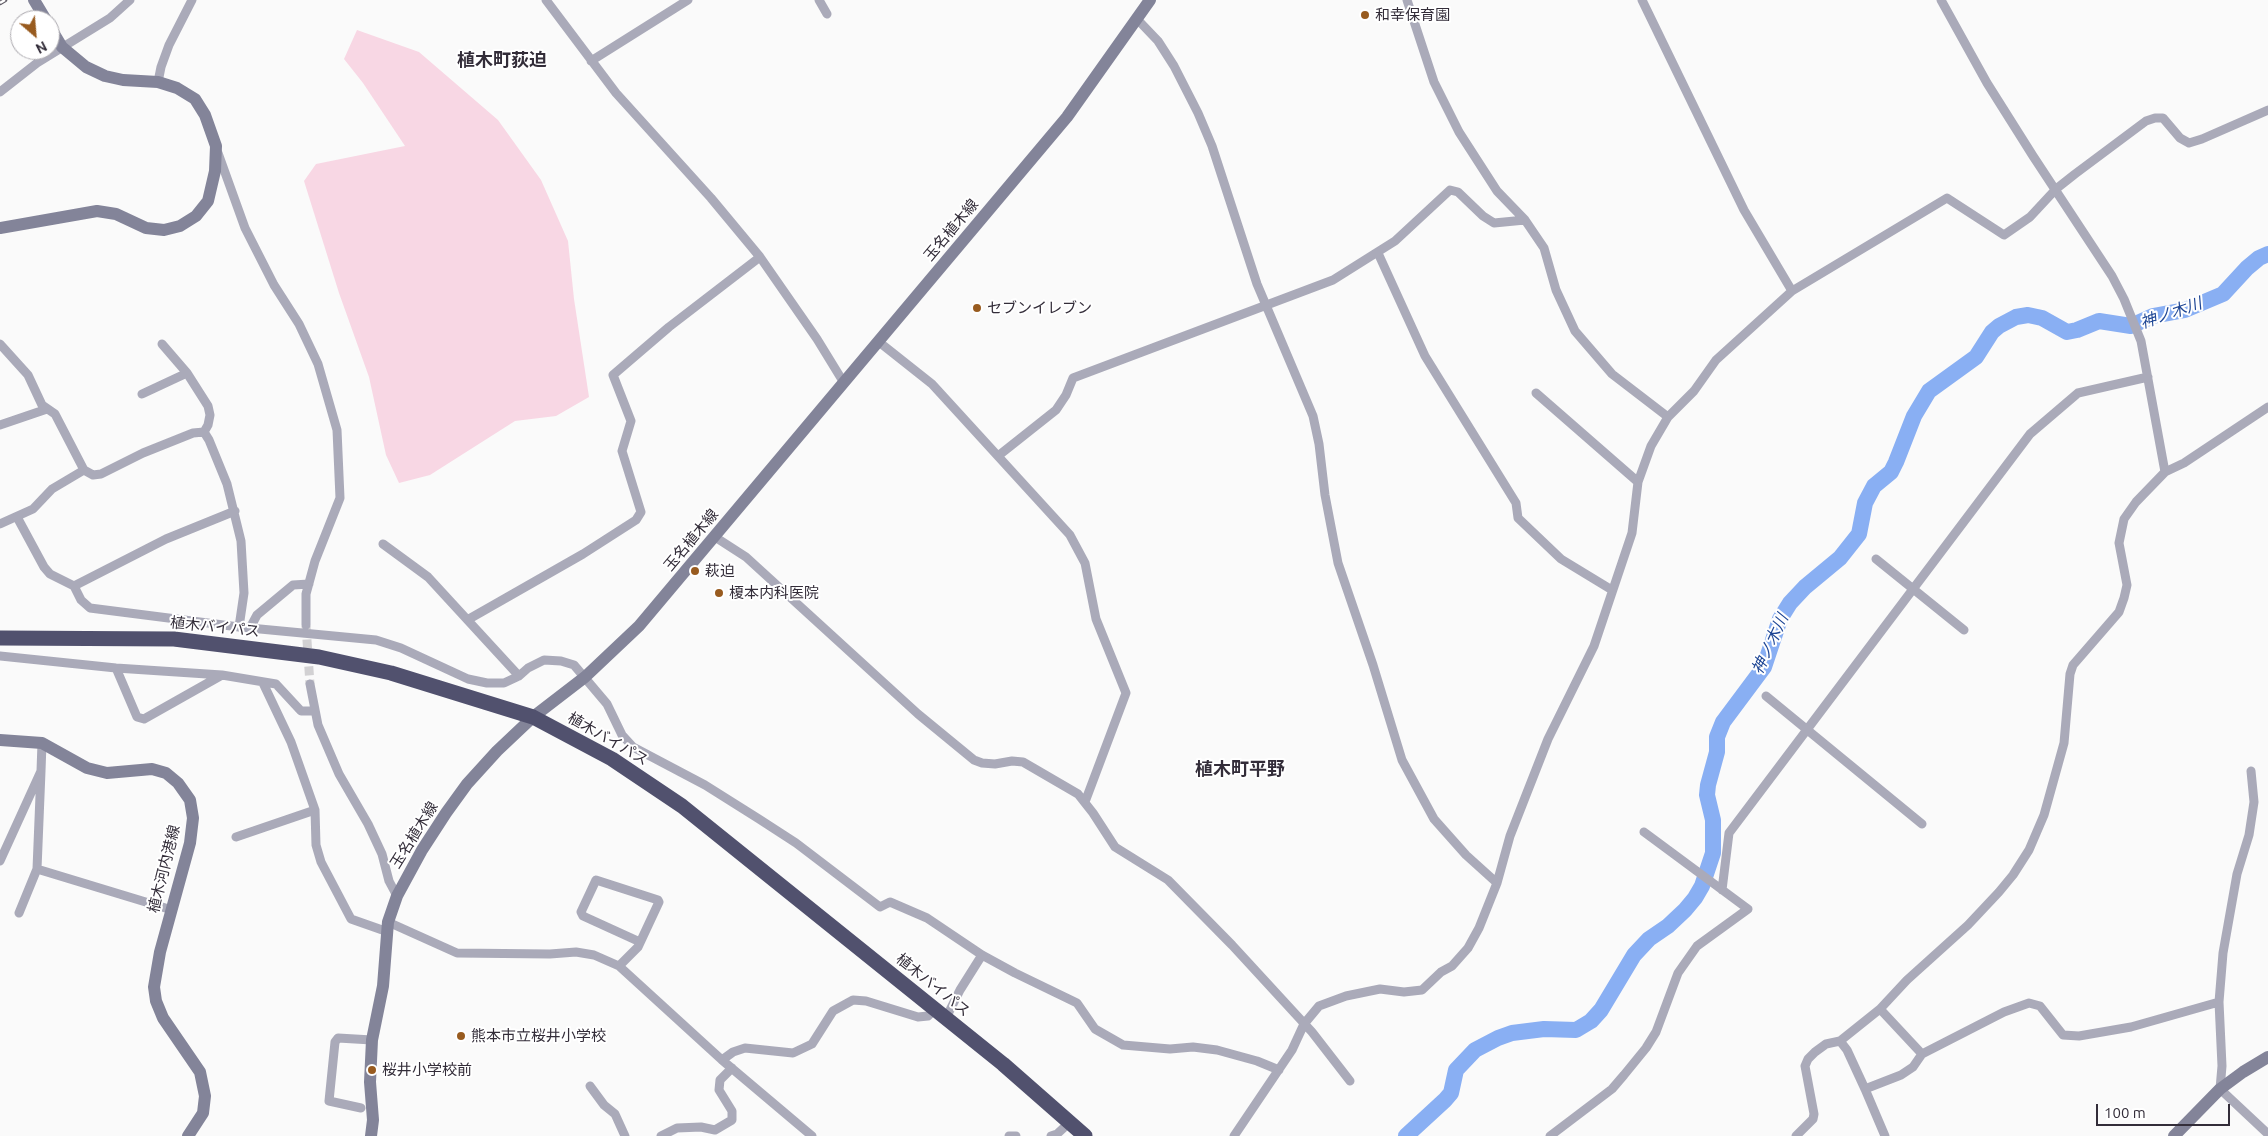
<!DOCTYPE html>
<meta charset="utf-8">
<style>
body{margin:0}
#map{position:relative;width:2268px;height:1136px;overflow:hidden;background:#fafafa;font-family:Ubuntu,sans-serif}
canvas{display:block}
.north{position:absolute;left:10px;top:10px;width:50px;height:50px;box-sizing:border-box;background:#fff;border:1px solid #adabb0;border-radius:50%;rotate:153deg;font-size:14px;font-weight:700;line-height:20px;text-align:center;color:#332d39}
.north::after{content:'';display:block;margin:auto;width:18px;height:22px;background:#985b1f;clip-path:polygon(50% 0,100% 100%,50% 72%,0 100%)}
.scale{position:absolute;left:2096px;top:1104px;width:134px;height:22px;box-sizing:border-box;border:2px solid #332d39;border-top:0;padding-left:6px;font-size:15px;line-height:18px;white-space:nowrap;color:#332d39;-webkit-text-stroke:4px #fff;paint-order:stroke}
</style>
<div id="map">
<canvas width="2268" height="1136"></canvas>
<div class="north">N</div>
<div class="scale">100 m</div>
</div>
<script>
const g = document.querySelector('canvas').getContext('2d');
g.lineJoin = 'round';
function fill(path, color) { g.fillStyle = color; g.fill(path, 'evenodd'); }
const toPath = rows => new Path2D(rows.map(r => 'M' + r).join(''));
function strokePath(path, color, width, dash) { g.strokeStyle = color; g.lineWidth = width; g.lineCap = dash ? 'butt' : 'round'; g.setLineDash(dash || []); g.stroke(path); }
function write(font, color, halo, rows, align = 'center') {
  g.font = font + ' Ubuntu,"Noto Sans JP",sans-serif'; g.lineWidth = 4; g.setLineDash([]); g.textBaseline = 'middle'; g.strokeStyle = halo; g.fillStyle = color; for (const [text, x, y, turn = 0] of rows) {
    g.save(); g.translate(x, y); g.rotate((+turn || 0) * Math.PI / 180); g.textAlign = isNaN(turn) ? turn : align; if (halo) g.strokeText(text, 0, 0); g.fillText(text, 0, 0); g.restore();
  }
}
fill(toPath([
 [357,30,419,52,498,120,541,180,568,241,574,299,589,397,556,416,515,421,430,475,399,483,386,455,369,377,339,293,304,181,316,164,405,146,363,83,344,59]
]), '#f8d7e4');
strokePath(toPath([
 [1406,1136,1445,1100,1451,1093,1456,1070,1475,1050,1498,1038,1512,1033,1544,1029,1576,1030,1591,1021,1601,1010,1634,955,1649,939,1668,926,1685,910,1695,898,1702,886,1713,853,1713,820,1707,795,1708,785,1717,752,1717,737,1723,722,1764,667,1780,619,1790,603,1805,587,1840,558,1859,534,1865,503,1874,486,1891,472,1896,462,1914,416,1929,391,1976,357,1992,332,1999,326,2016,317,2028,315,2042,318,2067,332,2077,330,2099,321,2131,326,2153,316,2185,310,2223,294,2247,268,2259,258,2268,254]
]), '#89aff3', 16);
strokePath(toPath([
 [306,626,310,684]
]), '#d2d1d3', 9, [9, 4.5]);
strokePath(toPath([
 [546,0,616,93,711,198,760,257,817,339,844,383],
 [819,0,827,14],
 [1407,0,1434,82,1459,132,1497,191,1525,220,1544,248,1556,290,1575,331,1612,374,1668,417],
 [1642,0,1744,210,1792,291],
 [1941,0,1987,83,2033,156,2112,276,2124,299,2141,341,2165,472],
 [1137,19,1158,41,1174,66,1198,113,1212,146,1257,284,1313,416,1319,444,1325,495,1338,563,1373,665,1402,760,1434,819,1466,855,1497,883],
 [591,61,688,0],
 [158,82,161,67,169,45,192,0],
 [0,92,37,63,110,18,130,0],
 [218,153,245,228,274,285,299,324,318,364,337,430,340,498,315,561,306,594,306,625],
 [1378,253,1425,356,1516,503,1518,518,1561,559,1612,590],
 [879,342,932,384,964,419,1070,535,1085,563,1096,619,1126,693,1085,802],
 [0,344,28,375,42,405,55,414,84,470,93,475,101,474,143,453,193,433,204,432,209,440,227,484,241,541,244,593,239,627,376,640,401,648,468,679,487,683,504,683,519,676,528,668,544,660,561,661,574,665,607,704,622,735,633,747,705,785,759,819,796,843,880,907,890,902,927,918,982,955,1015,973,1077,1003,1095,1029,1123,1045,1170,1049,1193,1047,1217,1050,1257,1061,1279,1070],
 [162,344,187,373,208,406,210,415,208,425,204,432],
 [1536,393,1638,482],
 [142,394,187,373],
 [0,425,47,409],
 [998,456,1056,410,1066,395,1073,378,1333,280,1395,241,1450,190,1458,192,1483,216,1494,223,1525,220],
 [17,517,44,567,50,574,74,586,81,600,90,608,239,627],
 [0,524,33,509,52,489,84,470],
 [715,537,746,557,918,714,974,760,982,763,995,764,1012,761,1023,762,1078,794,1093,813,1115,847,1168,880,1232,945,1312,1032,1350,1081],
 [383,544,428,577,519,676],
 [1876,559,1964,630],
 [74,586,166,539,235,511],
 [469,619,583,554,636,520,641,512,622,451,631,421,613,375,669,327,760,257],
 [250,628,257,615,293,585,309,584],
 [0,656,116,668,222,675,276,684,301,711,315,711],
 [116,668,137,717,144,719,222,675],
 [310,684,318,725,339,774,368,824,382,854,389,881,397,896],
 [1766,696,1922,824],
 [2251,771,2254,802,2249,835,2237,874,2223,953,2219,1002,2222,1066,2220,1089,2268,1134],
 [315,810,316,845,321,862,351,919,388,932],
 [236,837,315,810,291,742,263,683],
 [0,861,41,771,42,743],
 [37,869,172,910],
 [1722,890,1729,833,2030,434,2078,393,2148,377],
 [19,913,37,869,41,771],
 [388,922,457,953,550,954,576,952,594,955,619,966,722,1060,812,1136],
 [619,966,638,947,659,902,658,900,596,880,581,912,583,916,640,942],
 [946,1018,960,990,982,955],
 [1840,1041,1847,1050,1865,1089],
 [1922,1054,1880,1009,1907,980,1968,925,1999,892,2013,875,2029,850,2044,815,2064,743,2070,674,2073,665,2119,612,2124,598,2127,585,2119,543,2124,519,2136,502,2165,472,2184,463,2268,407],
 [722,1060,733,1052,745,1048,793,1053,812,1044,833,1011,853,1000,866,1001,918,1017,928,1016,935,1009],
 [590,1086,604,1105,615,1114,625,1136],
 [361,1108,329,1101,335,1042,338,1038,372,1040],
 [661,1136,677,1128,701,1127,715,1130,732,1120,732,1111,719,1090,720,1080,732,1068],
 [1009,1136,1016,1136],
 [1051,1136,1057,1134,1070,1122],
 [1234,1136,1292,1050,1304,1024,1319,1006,1346,996,1380,989,1404,992,1422,990,1441,972,1452,966,1468,948,1479,928,1497,883,1510,836,1548,739,1594,646,1632,533,1638,482,1651,446,1668,417,1694,391,1716,360,1792,291,1947,198,2004,235,2030,217,2056,189,2075,174,2146,121,2155,118,2163,118,2180,138,2189,143,2202,139,2268,110],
 [1550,1136,1612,1089,1624,1075,1646,1048,1656,1032,1678,973,1697,946,1748,909,1644,832],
 [1796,1136,1813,1119,1814,1114,1805,1066,1808,1059,1815,1052,1826,1044,1840,1041,1880,1009],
 [1885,1136,1865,1089,1901,1075,1913,1067,1922,1054,2004,1012,2029,1003,2040,1006,2063,1035,2079,1036,2131,1027,2219,1002]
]), '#aaaab9', 9);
strokePath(toPath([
 [34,0,46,20],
 [0,228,97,211,116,214,146,228,164,230,180,226,196,216,208,201,215,171,216,146,205,115,195,99,177,88,158,82,123,80,105,76,86,67,62,47,50,27],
 [0,740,42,743,87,768,107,773,152,769,166,773,178,783,190,800,193,818,190,843,160,952,154,987,156,1001,163,1018,200,1072,205,1096,203,1113,188,1136],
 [371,1136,373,1120,370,1082,372,1040,383,986,388,922,397,896,422,850,446,813,467,784,497,751,533,717,585,677,639,626,1067,117,1150,0],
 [2174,1136,2220,1089,2243,1072,2268,1057]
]), '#838499', 12);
strokePath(toPath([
 [0,638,174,639,319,657,391,673,533,717,612,759,682,806,1003,1064,1085,1136]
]), '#51516e', 15);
const rail = toPath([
 [0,3,5,0]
]);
strokePath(rail, '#615d66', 4.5);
strokePath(rail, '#fff', 2.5, [8]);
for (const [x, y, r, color] of [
 [1365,15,5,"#985b1f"],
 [977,308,5,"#985b1f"],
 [695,571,5,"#985b1f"],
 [719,593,5,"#985b1f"],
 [461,1036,5,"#985b1f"],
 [372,1070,5,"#985b1f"]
]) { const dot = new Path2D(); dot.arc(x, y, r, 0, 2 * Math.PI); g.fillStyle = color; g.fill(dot); strokePath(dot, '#fff', 2); }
write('15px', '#332d39', '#fff', [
 ["和幸保育園",1375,15],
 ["セブンイレブン",987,308],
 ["萩迫",705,571],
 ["榎本内科医院",729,593],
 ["熊本市立桜井小学校",471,1036],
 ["桜井小学校前",382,1070]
], 'left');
write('15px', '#332d39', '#fff', [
 ["玉名植木線",951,230,-50],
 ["玉名植木線",691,540,-50],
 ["植木バイパス",215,627,6],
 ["植木バイパス",608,739,30],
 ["玉名植木線",414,835,-58],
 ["植木河内港線",164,869,-76],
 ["植木バイパス",933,985,39]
]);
write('italic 16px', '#1e4695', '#fff', [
 ["神ノ木川",2171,313,-19],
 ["神ノ木川",1770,644,-65]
]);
write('bold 18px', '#332d39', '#fff', [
 ["植木町荻迫",502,60],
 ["植木町平野",1240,769]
]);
</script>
